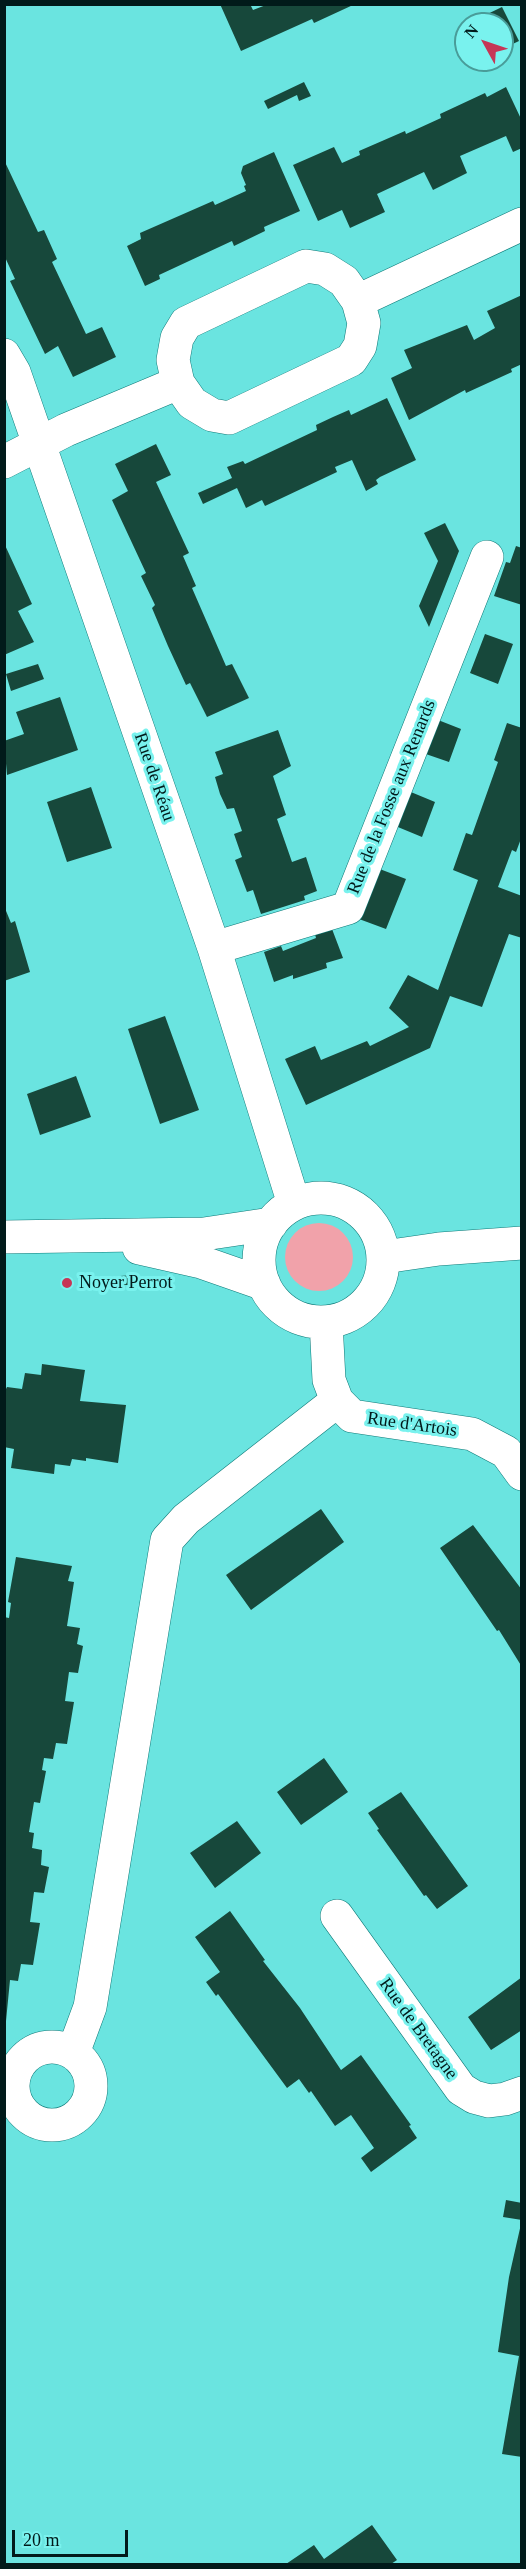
<!DOCTYPE html>
<meta charset="utf-8">
<style>
body{margin:0}
#map{position:relative;width:526px;height:2569px;overflow:hidden;background:#6ae4e0;font-family:"Times New Roman",serif}
canvas{display:block}
.frame{position:absolute;inset:0;border:6px solid #011a1a;pointer-events:none}
.north{position:absolute;left:454px;top:12px;width:60px;height:60px;box-sizing:border-box;background:#79f2ee;border:2px solid #499c99;border-radius:50%;rotate:310deg;font-size:16px;font-weight:700;line-height:24px;text-align:center;color:#011a1a}
.north::after{content:'';display:block;margin:auto;width:21px;height:27px;background:#c63656;clip-path:polygon(50% 0,100% 100%,50% 72%,0 100%)}
.scale{position:absolute;left:12px;top:2530px;width:116px;height:27px;box-sizing:border-box;border:3px solid #011a1a;border-top:0;padding-left:8px;font-size:18px;line-height:21px;white-space:nowrap;color:#011a1a;-webkit-text-stroke:4px #79f2ee;paint-order:stroke}
</style>
<div id="map">
<canvas width="526" height="2569"></canvas>
<div class="frame"></div>
<div class="north">N</div>
<div class="scale">20 m</div>
</div>
<script>
const g = document.querySelector('canvas').getContext('2d');
g.lineJoin = 'round';
function fill(path, color) { g.fillStyle = color; g.fill(path, 'evenodd'); }
const toPath = rows => new Path2D(rows.map(r => 'M' + r).join(''));
function strokePath(path, color, width, dash) { g.strokeStyle = color; g.lineWidth = width; g.lineCap = dash ? 'butt' : 'round'; g.setLineDash(dash || []); g.stroke(path); }
function write(font, color, halo, rows, align = 'center') {
  g.font = font + ' "Times New Roman",serif'; g.lineWidth = 6; g.setLineDash([]); g.textBaseline = 'middle'; g.strokeStyle = halo; g.fillStyle = color; for (const [text, x, y, turn = 0] of rows) {
    g.save(); g.translate(x, y); g.rotate((+turn || 0) * Math.PI / 180); g.textAlign = isNaN(turn) ? turn : align; if (halo) g.strokeText(text, 0, 0); g.fillText(text, 0, 0); g.restore();
  }
}
fill(toPath([
 '285 1257a34 34 0 1 1 68 0a34 34 0 1 1-68 0Z'
]), '#f1a2aa');
fill(toPath([
 [220,4,250,4,253,10,266,5,353,5,314,23,312,19,241,51],
 [502,7,519,41,502,49,502,24,477,24,475,20],
 [304,82,311,96,299,101,297,95,268,109,264,101],
 [506,87,522,121,522,148,513,152,506,136,460,156,467,173,433,190,424,172,377,194,385,212,350,228,342,210,318,221,293,165,334,147,342,163,360,155,359,151,405,131,406,134,441,118,440,114,485,93,487,97],
 [274,152,300,211,264,227,265,231,234,246,232,241,159,275,160,279,145,286,127,246,141,239,140,233,213,201,215,205,246,191,244,186,246,185,241,173,243,166],
 [4,160,38,232,44,230,57,259,52,262,86,334,102,327,116,357,73,377,58,346,45,354,10,281,15,279,4,255],
 [522,295,522,364,511,369,512,372,466,393,465,390,409,420,391,378,412,368,404,350,467,325,474,340,495,328,487,311],
 [387,398,416,460,380,477,376,480,378,484,366,491,352,460,335,467,337,472,265,506,262,500,246,508,237,488,203,504,198,493,232,478,227,467,243,461,245,464,317,430,316,425,333,417,349,410,351,415],
 [156,444,171,475,156,482,189,553,183,556,196,586,192,588,226,666,232,664,249,698,207,717,190,683,186,685,168,646,152,608,155,605,141,576,146,573,112,500,128,491,115,464],
 [445,523,459,551,429,627,419,606,438,561,424,533],
 [4,543,32,604,18,611,34,642,4,655],
 [516,546,522,548,522,605,494,596,506,562,510,563],
 [485,634,513,644,498,684,470,673],
 [38,664,44,679,11,691,6,674],
 [60,697,78,750,7,775,4,741,24,734,16,712],
 [433,718,461,729,449,762,420,752],
 [507,723,522,728,522,836,516,852,512,850,498,887,522,896,522,938,509,934,482,1007,450,996,430,1048,306,1105,285,1059,315,1046,321,1060,367,1041,370,1046,409,1027,389,1008,408,975,438,990,478,880,453,870,466,833,472,835,498,762,494,760],
 [278,730,291,766,273,776,286,815,277,819,292,862,306,857,317,891,304,896,305,900,261,914,253,890,247,892,235,860,242,857,234,834,242,831,234,808,227,809,220,794,215,777,223,774,215,752],
 [91,787,112,848,67,862,47,802],
 [406,790,435,802,422,837,393,825],
 [377,868,406,879,386,929,359,919],
 [4,906,11,923,15,921,30,972,4,981],
 [332,929,343,958,326,963,327,968,293,979,293,975,274,982,264,952,281,946,283,951,316,938,315,934],
 [165,1016,199,1110,160,1124,128,1029],
 [76,1076,91,1117,40,1135,27,1094],
 [135,1275,135,1285,120,1285,120,1276],
 [42,1364,85,1370,80,1401,126,1405,118,1463,86,1458,86,1461,72,1459,70,1466,55,1464,54,1474,11,1468,14,1449,4,1447,4,1393,7,1387,22,1389,25,1373,41,1375],
 [321,1509,344,1542,251,1610,226,1575],
 [473,1525,522,1590,522,1667,499,1630,497,1631,440,1548],
 [16,1557,72,1566,68,1581,74,1582,67,1626,80,1628,77,1644,83,1646,78,1673,69,1672,65,1701,74,1702,67,1744,56,1743,53,1759,44,1758,42,1770,46,1771,40,1803,34,1802,29,1832,34,1833,32,1848,42,1850,41,1865,49,1867,44,1893,34,1892,30,1922,40,1923,33,1965,21,1964,18,1981,10,1980,6,2021,4,1617,9,1618,11,1603,8,1602],
 [324,1758,348,1792,301,1825,277,1792],
 [401,1792,468,1886,437,1909,426,1895,424,1896,377,1830,379,1829,368,1813],
 [237,1821,261,1853,215,1888,190,1853],
 [230,1911,265,1960,263,1961,300,2008,341,2070,361,2055,411,2125,409,2126,417,2138,371,2172,361,2158,374,2148,351,2115,335,2126,311,2091,309,2093,299,2079,287,2088,218,1994,216,1996,206,1982,220,1972,195,1937],
 [522,1977,522,2030,491,2050,468,2017],
 [506,2200,522,2203,522,2220,503,2217],
 [521,2224,522,2224,522,2457,502,2454,519,2356,498,2352,509,2277],
 [372,2525,397,2560,391,2564,286,2564,314,2545,324,2559]
]), '#17483b');
const minor = toPath([
 [306,266,325,269,344,281,358,301,364,323,360,346,351,360,229,418,212,415,192,403,178,383,173,360,177,338,186,323,306,266],
 [358,301,522,224],
 [4,355,14,372,214,948,294,1204],
 [4,462,66,430,178,383],
 [214,948,348,908,487,557],
 '259 1260a62 62 0 1 1 124 0a62 62 0 1 1-124 0Z',
 [4,1237,204,1234,271,1224],
 [139,1248,201,1262,264,1284],
 [384,1257,439,1249,522,1243],
 [326,1322,329,1380,337,1401,352,1416,472,1434,506,1452,522,1474],
 [337,1916,461,2089,474,2097,489,2101,505,2099,522,2093],
 '13 2086a39 39 0 1 1 78 0a39 39 0 1 1-78 0Z',
 [73,2053,90,2007,167,1540,186,1519,337,1401]
]);
strokePath(minor, '#0d7a78', 34);
strokePath(minor, '#fff', 33);
for (const [x, y, r, color] of [
 [67,1283,6,"#c63656"]
]) { const dot = new Path2D(); dot.arc(x, y, r, 0, 2 * Math.PI); g.fillStyle = color; g.fill(dot); strokePath(dot, '#79f2ee', 2); }
write('18px', '#011a1a', '#79f2ee', [
 ["Rue de Réau",154,777,71],
 ["Rue de la Fosse aux Renards",392,797,-68],
 ["Rue d'Artois",412,1425,8],
 ["Rue de Bretagne",418,2029,54]
]);
write('18px', '#011a1a', '#79f2ee', [
 ["Noyer Perrot",79,1283]
], 'left');
</script>
